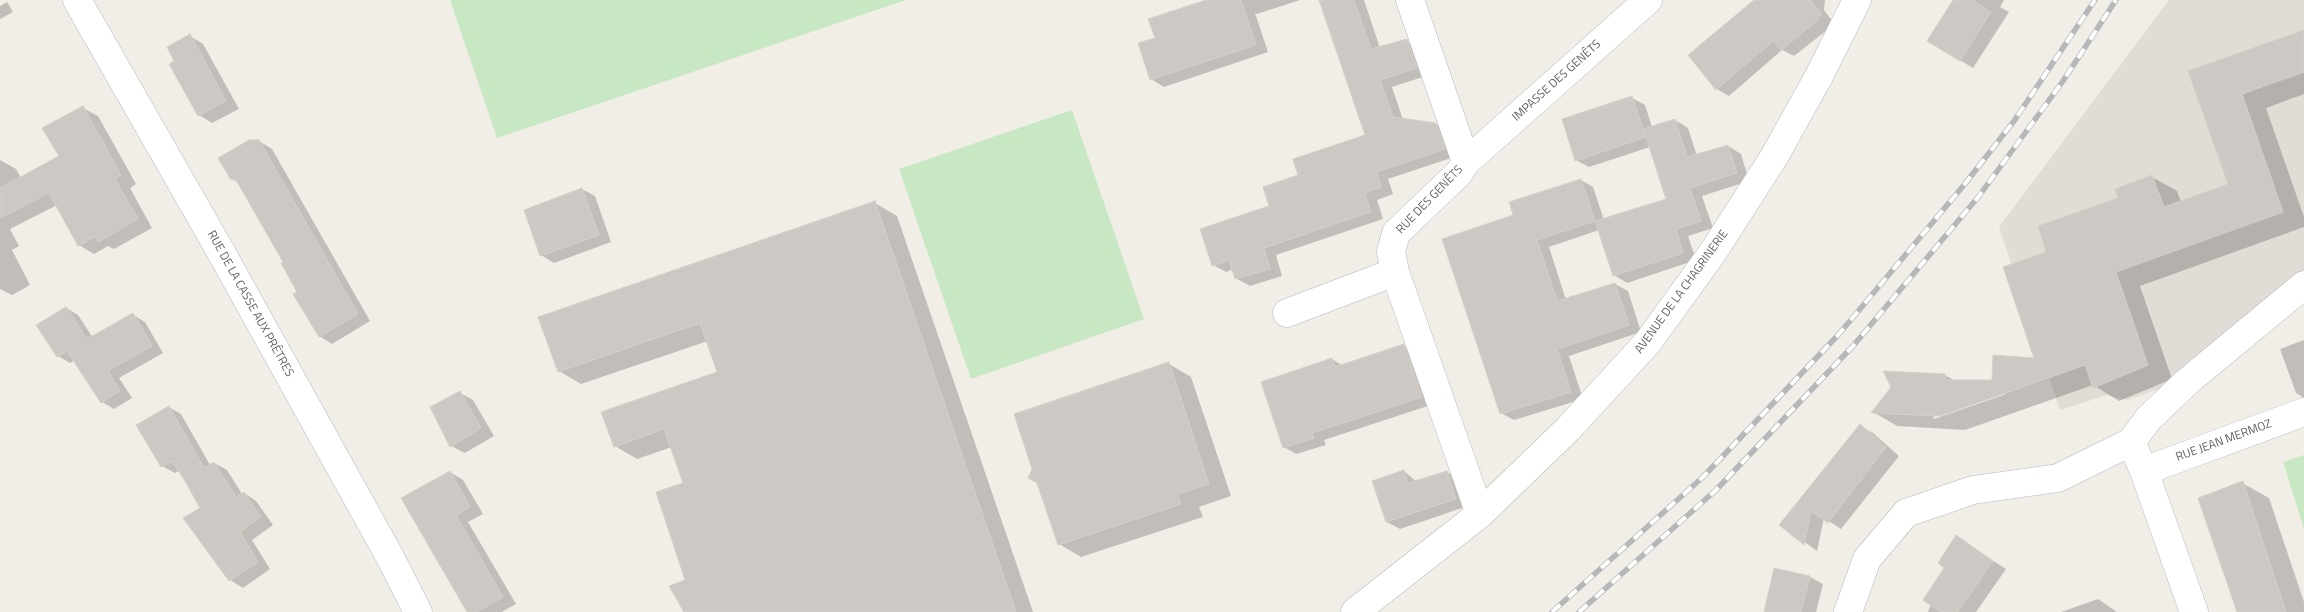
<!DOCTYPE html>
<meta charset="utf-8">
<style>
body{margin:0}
canvas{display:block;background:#f1eee8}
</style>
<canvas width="2304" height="612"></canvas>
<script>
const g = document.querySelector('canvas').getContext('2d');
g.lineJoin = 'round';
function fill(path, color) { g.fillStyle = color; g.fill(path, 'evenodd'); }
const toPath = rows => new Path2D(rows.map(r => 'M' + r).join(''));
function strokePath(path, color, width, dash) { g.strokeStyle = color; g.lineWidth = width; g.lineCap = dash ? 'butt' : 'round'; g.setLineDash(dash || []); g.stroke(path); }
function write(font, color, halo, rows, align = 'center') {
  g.font = font + ' "Titillium Web",sans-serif'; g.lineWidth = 4.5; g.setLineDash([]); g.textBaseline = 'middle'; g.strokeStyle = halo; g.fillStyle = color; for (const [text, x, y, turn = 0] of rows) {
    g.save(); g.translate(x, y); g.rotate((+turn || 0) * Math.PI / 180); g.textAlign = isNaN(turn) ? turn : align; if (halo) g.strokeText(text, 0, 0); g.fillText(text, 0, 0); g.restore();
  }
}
fill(toPath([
 [2169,0,2304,0,2304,272,2162,388,2127,400,2107,395,2060,410,1999,227]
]), '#e1ddd6');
fill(toPath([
 [450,0,906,0,497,138],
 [1072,110,1144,319,971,379,899,169],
 [2304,455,2304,529,2283,462]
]), '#c8e8c4');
fill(toPath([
 [6,0,13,12,0,19,0,6,7,2],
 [1210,0,1300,0,1257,14,1255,13,1268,52,1164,87,1151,79,1156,39],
 [1320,0,1364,0,1380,48,1407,41,1420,48,1429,75,1392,87,1403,120,1436,124,1448,131,1457,156,1388,179,1393,194,1377,200,1383,219,1276,255,1282,276,1250,286,1237,279,1234,269,1226,272,1213,265,1300,176,1366,136],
 [1756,0,1825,0,1824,10,1833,22,1831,27,1794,56,1782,50,1729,96,1717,89],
 [1954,0,2004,0,2000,7,2009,12,1973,68,1928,41],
 [2304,31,2304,94,2266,108,2304,217,2304,227,2140,286,2172,379,2119,401,2093,385,1965,430,1897,426,1873,412,1945,375,1957,382,1993,382,2035,359,2048,252,2152,177,2177,191,2181,202,2229,185,2189,72],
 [1999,394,2006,394,1934,419,1933,417],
 [190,36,203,44,239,109,212,123,199,115,175,61],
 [1632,98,1645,105,1652,127,1675,120,1688,128,1697,156,1728,146,1741,154,1749,181,1702,196,1713,228,1688,236,1696,260,1627,283,1614,275,1599,230,1549,247,1566,300,1615,284,1628,291,1641,332,1569,356,1583,399,1514,420,1501,413,1514,216,1581,180,1593,187,1604,220,1668,200,1650,147,1589,167,1576,160],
 [83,108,98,116,136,184,130,188,152,228,114,249,108,246,94,254,79,245,57,205,10,229,19,246,12,250,30,285,12,295,0,289,0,160,16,169,21,178,60,157],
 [259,141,272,149,370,321,332,344,319,336,285,262,239,183,232,179],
 [582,189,595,196,611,242,554,263,541,255],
 [875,203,897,216,1033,612,685,612,684,484,672,447,637,459,615,446,719,373,708,341,581,384,559,371],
 [66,308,78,315,93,338,133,315,145,322,163,353,119,378,132,398,114,409,102,402,75,360,70,363,58,356],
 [2304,340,2304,398,2296,393,2280,349],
 [1404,346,1416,353,1434,404,1324,440,1326,445,1296,454,1284,447,1332,359,1343,366],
 [1169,364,1191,377,1231,496,1199,507,1203,517,1081,557,1059,544],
 [460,393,473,400,494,436,465,453,451,446],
 [169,407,181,414,210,465,214,463,227,470,242,494,244,493,256,501,273,525,252,540,270,569,243,588,230,580,202,508,179,471,175,473,162,466],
 [1860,426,1873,433,1899,456,1841,529,1824,518,1817,551,1781,525],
 [1404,471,1417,482,1447,472,1460,479,1468,506,1400,529,1387,522],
 [450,472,463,480,483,514,468,522,516,604,502,612,469,612],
 [2242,483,2269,498,2304,602,2304,612,2238,612],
 [1957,537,2006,569,1976,612,1928,612],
 [1810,577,1823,584,1816,612,1765,612],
 [2098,599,2117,612,2061,612]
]), '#0003');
const building = toPath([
 [1206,0,1241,0,1256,45,1150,80,1138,43,1155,38,1148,19,1206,0],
 [1319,0,1354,0,1371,49,1407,39,1417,68,1380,80,1393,117,1436,123,1445,149,1376,172,1382,187,1365,193,1371,212,1264,248,1270,269,1235,279,1229,260,1212,266,1200,229,1269,206,1263,187,1298,175,1293,159,1365,135,1319,0],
 [1754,0,1810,0,1822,14,1818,17,1819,19,1781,50,1773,41,1716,90,1688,55,1754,0],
 [1953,0,1972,0,1991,12,1960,61,1927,41,1953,0],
 [2304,30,2304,72,2242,94,2283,212,2116,272,2148,365,2093,388,2085,365,1940,416,1871,413,1891,387,1883,371,1945,374,1945,380,1992,380,1993,355,2034,358,2003,267,2046,252,2038,226,2118,198,2115,189,2152,175,2164,207,2228,184,2188,71,2304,30],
 [190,34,226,101,198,116,169,64,174,61,167,47,190,34],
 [1632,96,1644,132,1643,129,1675,119,1687,157,1728,145,1737,173,1690,188,1701,221,1676,229,1683,253,1613,276,1595,221,1666,199,1646,137,1575,161,1562,119,1632,96],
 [83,106,121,175,115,179,138,219,98,242,95,237,78,246,49,193,0,218,0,188,59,156,42,128,83,106],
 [249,140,259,140,358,314,319,337,293,294,297,292,281,263,283,262,235,178,231,180,218,158,249,140],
 [1581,179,1595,221,1537,240,1557,301,1615,283,1629,325,1557,349,1571,392,1500,414,1442,239,1513,215,1509,202,1581,179],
 [582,188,599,235,540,256,524,210,582,188],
 [875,201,1016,612,684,612,669,586,685,580,656,492,683,483,664,429,614,447,601,412,717,372,700,323,558,372,538,317,875,201],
 [66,307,87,339,133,313,152,346,108,371,120,391,101,403,67,351,57,357,36,325,66,307],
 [1404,344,1422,397,1312,433,1314,438,1283,448,1261,382,1332,358,1335,367,1404,344],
 [1169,362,1209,484,1177,494,1181,504,1058,545,1037,483,1028,478,1032,469,1014,414,1169,362],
 [460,391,481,428,450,447,430,407,460,391],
 [169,406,204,468,214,462,236,497,244,492,261,517,240,532,258,562,229,581,183,518,200,508,185,481,172,461,161,467,136,425,169,406],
 [1860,424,1886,447,1828,523,1811,511,1804,545,1779,525,1860,424],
 [1404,470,1408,483,1447,471,1456,499,1386,522,1372,481,1404,470],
 [450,471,470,507,456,515,503,597,477,612,467,612,401,498,450,471],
 [2243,481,2286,612,2237,612,2198,498,2243,481],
 [1956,535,1993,561,1958,612,1941,612,1923,600,1944,568,1938,563,1956,535],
 [1774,568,1810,576,1801,612,1764,612,1774,568]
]);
fill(building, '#ccc9c5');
strokePath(building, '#d6cfc6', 1);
const street = toPath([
 [77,0,221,252,390,557,418,612],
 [1410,0,1466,162,1459,173,1396,233,1391,252,1395,272,1480,514],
 [1466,162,1648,0],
 [1287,313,1395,272],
 [2131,442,2144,471,2194,612],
 [2144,471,2304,412],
 [1355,612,1480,514,1568,429,1648,342,1713,252,1774,157,1819,76,1857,0],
 [1848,612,1867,559,1906,513,1973,490,2058,478,2131,442,2149,418,2188,381,2304,285]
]);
strokePath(street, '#b5b8bc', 29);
strokePath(street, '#fff', 28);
const rail = toPath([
 [1552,612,1703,477,1839,334,1964,185,2014,121,2095,0],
 [1579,612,1716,490,1853,346,1979,196,2063,81,2116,0]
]);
strokePath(rail, '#b6b7b8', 5.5);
strokePath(rail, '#fff', 4, [11]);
write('12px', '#5f6468', '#fff', [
 ["IMPASSE DES GENÊTS",1557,81,-42],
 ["RUE DES GENÊTS",1430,200,-46],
 ["AVENUE DE LA CHAGRINERIE",1682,292,-54],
 ["RUE DE LA CASSE AUX PRÊTRES",250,304,61],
 ["RUE JEAN MERMOZ",2224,441,-20]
]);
</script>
